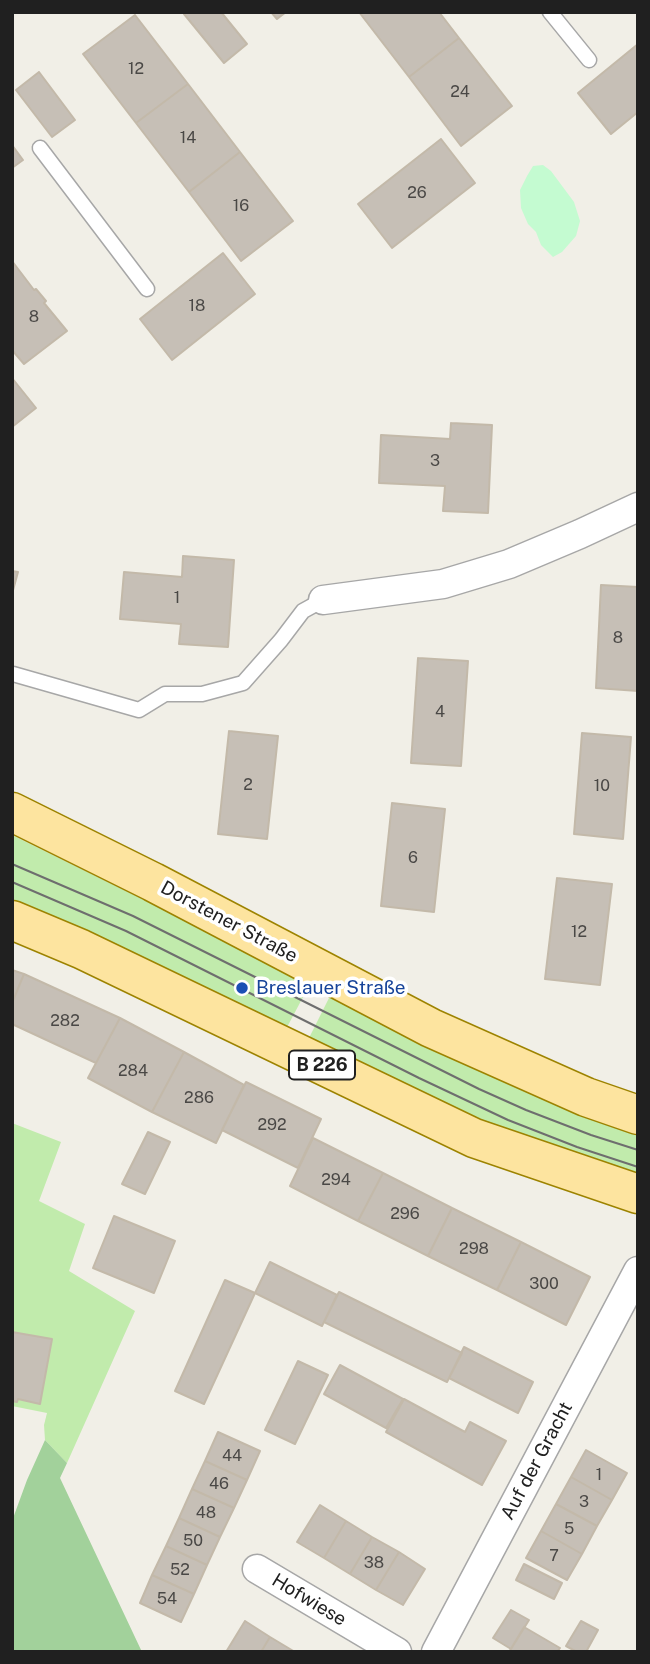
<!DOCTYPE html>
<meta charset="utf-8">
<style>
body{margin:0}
#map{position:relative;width:650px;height:1664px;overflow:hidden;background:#f1efe7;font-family:"Public Sans",sans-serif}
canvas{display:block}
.frame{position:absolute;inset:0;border:14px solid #202020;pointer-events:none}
</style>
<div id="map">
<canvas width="650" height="1664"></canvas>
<div class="frame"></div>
</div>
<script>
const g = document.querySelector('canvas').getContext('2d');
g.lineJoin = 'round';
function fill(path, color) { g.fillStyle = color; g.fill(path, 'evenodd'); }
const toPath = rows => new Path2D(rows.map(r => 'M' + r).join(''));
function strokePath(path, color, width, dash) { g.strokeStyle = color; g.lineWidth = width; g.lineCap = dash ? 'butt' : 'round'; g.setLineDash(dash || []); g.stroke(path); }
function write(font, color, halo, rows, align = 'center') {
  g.font = font + ' "Public Sans",sans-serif'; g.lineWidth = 7; g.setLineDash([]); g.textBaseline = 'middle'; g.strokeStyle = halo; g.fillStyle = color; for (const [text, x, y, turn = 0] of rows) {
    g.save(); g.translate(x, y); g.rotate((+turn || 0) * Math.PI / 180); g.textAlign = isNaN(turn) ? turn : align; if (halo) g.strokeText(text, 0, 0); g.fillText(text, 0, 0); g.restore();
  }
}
fill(toPath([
 [12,835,311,982,285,1031,131,951,66,922,12,902],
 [331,994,550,1101,638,1136,638,1175,505,1130,308,1040],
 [12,1123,61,1142,39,1201,85,1224,69,1271,135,1311,67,1463,45,1440,44,1425,47,1413,12,1406]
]), '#c1ebac');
fill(toPath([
 [45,1440,67,1463,60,1478,142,1652,12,1652,12,1521,27,1480]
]), '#a2d19b');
fill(toPath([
 [543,165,551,171,574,202,580,221,576,236,562,252,553,257,541,245,536,232,528,224,521,208,520,190,527,176,533,166]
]), '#c4fbd1');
const building = toPath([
 [187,12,221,12,247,44,224,63,184,14,187,12],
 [271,12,286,12,277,19,271,12],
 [359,12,439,12,459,38,409,77,359,12],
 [135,15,188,84,136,123,83,54,135,15],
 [459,38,512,106,461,146,409,77,459,38],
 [638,44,638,112,611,134,578,93,638,44],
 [39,72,75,120,52,137,16,90,39,72],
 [188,84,240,152,189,192,136,123,188,84],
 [441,139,475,183,392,248,358,204,441,139],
 [12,145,23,160,12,168,12,145],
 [240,152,293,221,241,261,189,192,240,152],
 [223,253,255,294,172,360,140,319,223,253],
 [12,261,34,290,36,289,46,301,44,303,67,331,24,364,12,350,12,261],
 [12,378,36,408,12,427,12,378],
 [451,423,492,425,488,513,443,511,445,486,379,483,381,435,450,439,451,423],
 [183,556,234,560,228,647,179,644,181,624,120,619,124,572,182,577,183,556],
 [12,571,18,572,12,594,12,571],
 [601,585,638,587,638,691,596,688,601,585],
 [418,658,468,661,461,766,411,763,418,658],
 [229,731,278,736,267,839,218,834,229,731],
 [582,733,631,737,623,839,574,834,582,733],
 [392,803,445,809,434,912,381,906,392,803],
 [557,878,612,884,600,985,545,979,557,878],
 [12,970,24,974,12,1003,12,970],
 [24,974,120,1018,96,1063,12,1024,12,1003,24,974],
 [120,1018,184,1052,152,1112,88,1078,120,1018],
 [184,1052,244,1085,216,1143,152,1112,184,1052],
 [246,1082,321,1119,298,1168,222,1130,246,1082],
 [148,1132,170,1142,145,1194,122,1184,148,1132],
 [313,1138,383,1173,358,1221,290,1186,313,1138],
 [383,1173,452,1208,428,1256,358,1221,383,1173],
 [452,1208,521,1242,497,1290,428,1256,452,1208],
 [114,1216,175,1241,154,1293,93,1268,114,1216],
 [521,1242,590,1277,566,1325,497,1290,521,1242],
 [270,1262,337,1295,322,1326,255,1293,270,1262],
 [225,1280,255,1293,204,1404,175,1391,225,1280],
 [339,1292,462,1353,447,1382,324,1322,339,1292],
 [12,1332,52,1339,40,1404,18,1399,17,1402,12,1401,12,1332],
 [464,1347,533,1382,518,1413,449,1378,464,1347],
 [298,1361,328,1375,295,1444,265,1430,298,1361],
 [340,1365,403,1399,386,1428,324,1394,340,1365],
 [404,1399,465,1432,470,1422,506,1441,482,1485,386,1432,404,1399],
 [218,1432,260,1451,247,1480,205,1461,218,1432],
 [586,1450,627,1473,612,1500,571,1477,586,1450],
 [205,1461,247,1480,234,1508,192,1489,205,1461],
 [571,1477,612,1500,597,1526,556,1504,571,1477],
 [192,1489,234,1508,220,1537,179,1518,192,1489],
 [556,1504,597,1526,582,1554,541,1531,556,1504],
 [320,1505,346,1521,324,1558,297,1542,320,1505],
 [179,1518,220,1537,207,1565,166,1546,179,1518],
 [346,1521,372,1537,350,1574,324,1558,346,1521],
 [541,1531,582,1554,567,1580,526,1558,541,1531],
 [372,1537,399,1552,376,1590,350,1574,372,1537],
 [166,1546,207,1565,194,1594,152,1575,166,1546],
 [399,1552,425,1569,403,1605,376,1590,399,1552],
 [524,1564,562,1583,554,1599,516,1580,524,1564],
 [152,1575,194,1594,181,1622,140,1603,152,1575],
 [511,1610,529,1620,511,1649,493,1638,511,1610],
 [245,1621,270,1637,261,1652,226,1652,245,1621],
 [581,1621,598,1630,586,1652,577,1652,566,1646,581,1621],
 [524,1627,560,1648,557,1652,509,1652,524,1627],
 [270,1637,295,1652,261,1652,270,1637]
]);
fill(building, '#c6bfb6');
strokePath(building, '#c3b9a9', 2);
const lane = toPath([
 [550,12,589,60],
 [40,148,147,289],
 [13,674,139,710,165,694,202,694,243,683,281,640,303,611,323,600]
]);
const street = toPath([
 [323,600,443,584,509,564,580,534,638,507],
 [257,1569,397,1652],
 [436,1652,638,1271]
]);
const primary = toPath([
 [12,812,153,882,431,1028,586,1097,638,1115],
 [12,920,81,949,474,1138,638,1194]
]);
strokePath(lane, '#a7a7a7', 17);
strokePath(street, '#a7a7a7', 31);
strokePath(primary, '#9d8300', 41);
strokePath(lane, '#fff', 14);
strokePath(street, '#fff', 28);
strokePath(primary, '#fde49f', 38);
strokePath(toPath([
 [12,864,133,916,479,1089,526,1110,591,1135,638,1150],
 [12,882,126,931,419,1078,508,1120,577,1147,638,1167]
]), '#6e6e6e', 2);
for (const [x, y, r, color] of [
 [242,988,7,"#1a4fb4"]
]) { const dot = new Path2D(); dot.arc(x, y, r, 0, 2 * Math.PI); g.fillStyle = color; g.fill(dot); strokePath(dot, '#fff', 2.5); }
write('16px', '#4a4846', null, [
 ["12",136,69],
 ["24",460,92],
 ["14",188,138],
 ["26",417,193],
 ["16",241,206],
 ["18",197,306],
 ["8",34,317],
 ["3",435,461],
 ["1",177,598],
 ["8",618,638],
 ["4",440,712],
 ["2",248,785],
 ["10",602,786],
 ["6",413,858],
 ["12",579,932],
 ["282",65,1021],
 ["284",133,1071],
 ["286",199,1098],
 ["292",272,1125],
 ["294",336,1180],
 ["296",405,1214],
 ["298",474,1249],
 ["300",544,1284],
 ["44",232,1456],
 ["1",599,1475],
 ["46",219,1484],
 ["3",584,1502],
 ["48",206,1513],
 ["5",569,1529],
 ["50",193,1541],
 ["7",554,1556],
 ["38",374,1563],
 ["52",180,1570],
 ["54",167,1599]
]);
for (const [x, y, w] of [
 [322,1065,66]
]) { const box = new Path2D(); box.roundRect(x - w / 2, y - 14.5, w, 29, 5); g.fillStyle = '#fff'; g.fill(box); strokePath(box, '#202020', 2); }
write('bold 18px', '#202020', null, [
 ["B 226",322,1065]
]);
write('19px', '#202020', '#fff', [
 ["Dorstener Straße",229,922,28],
 ["Auf der Gracht",537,1461,-62],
 ["Hofwiese",309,1600,31]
]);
write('19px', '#164399', '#fff', [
 ["Breslauer Straße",256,988]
], 'left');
</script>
